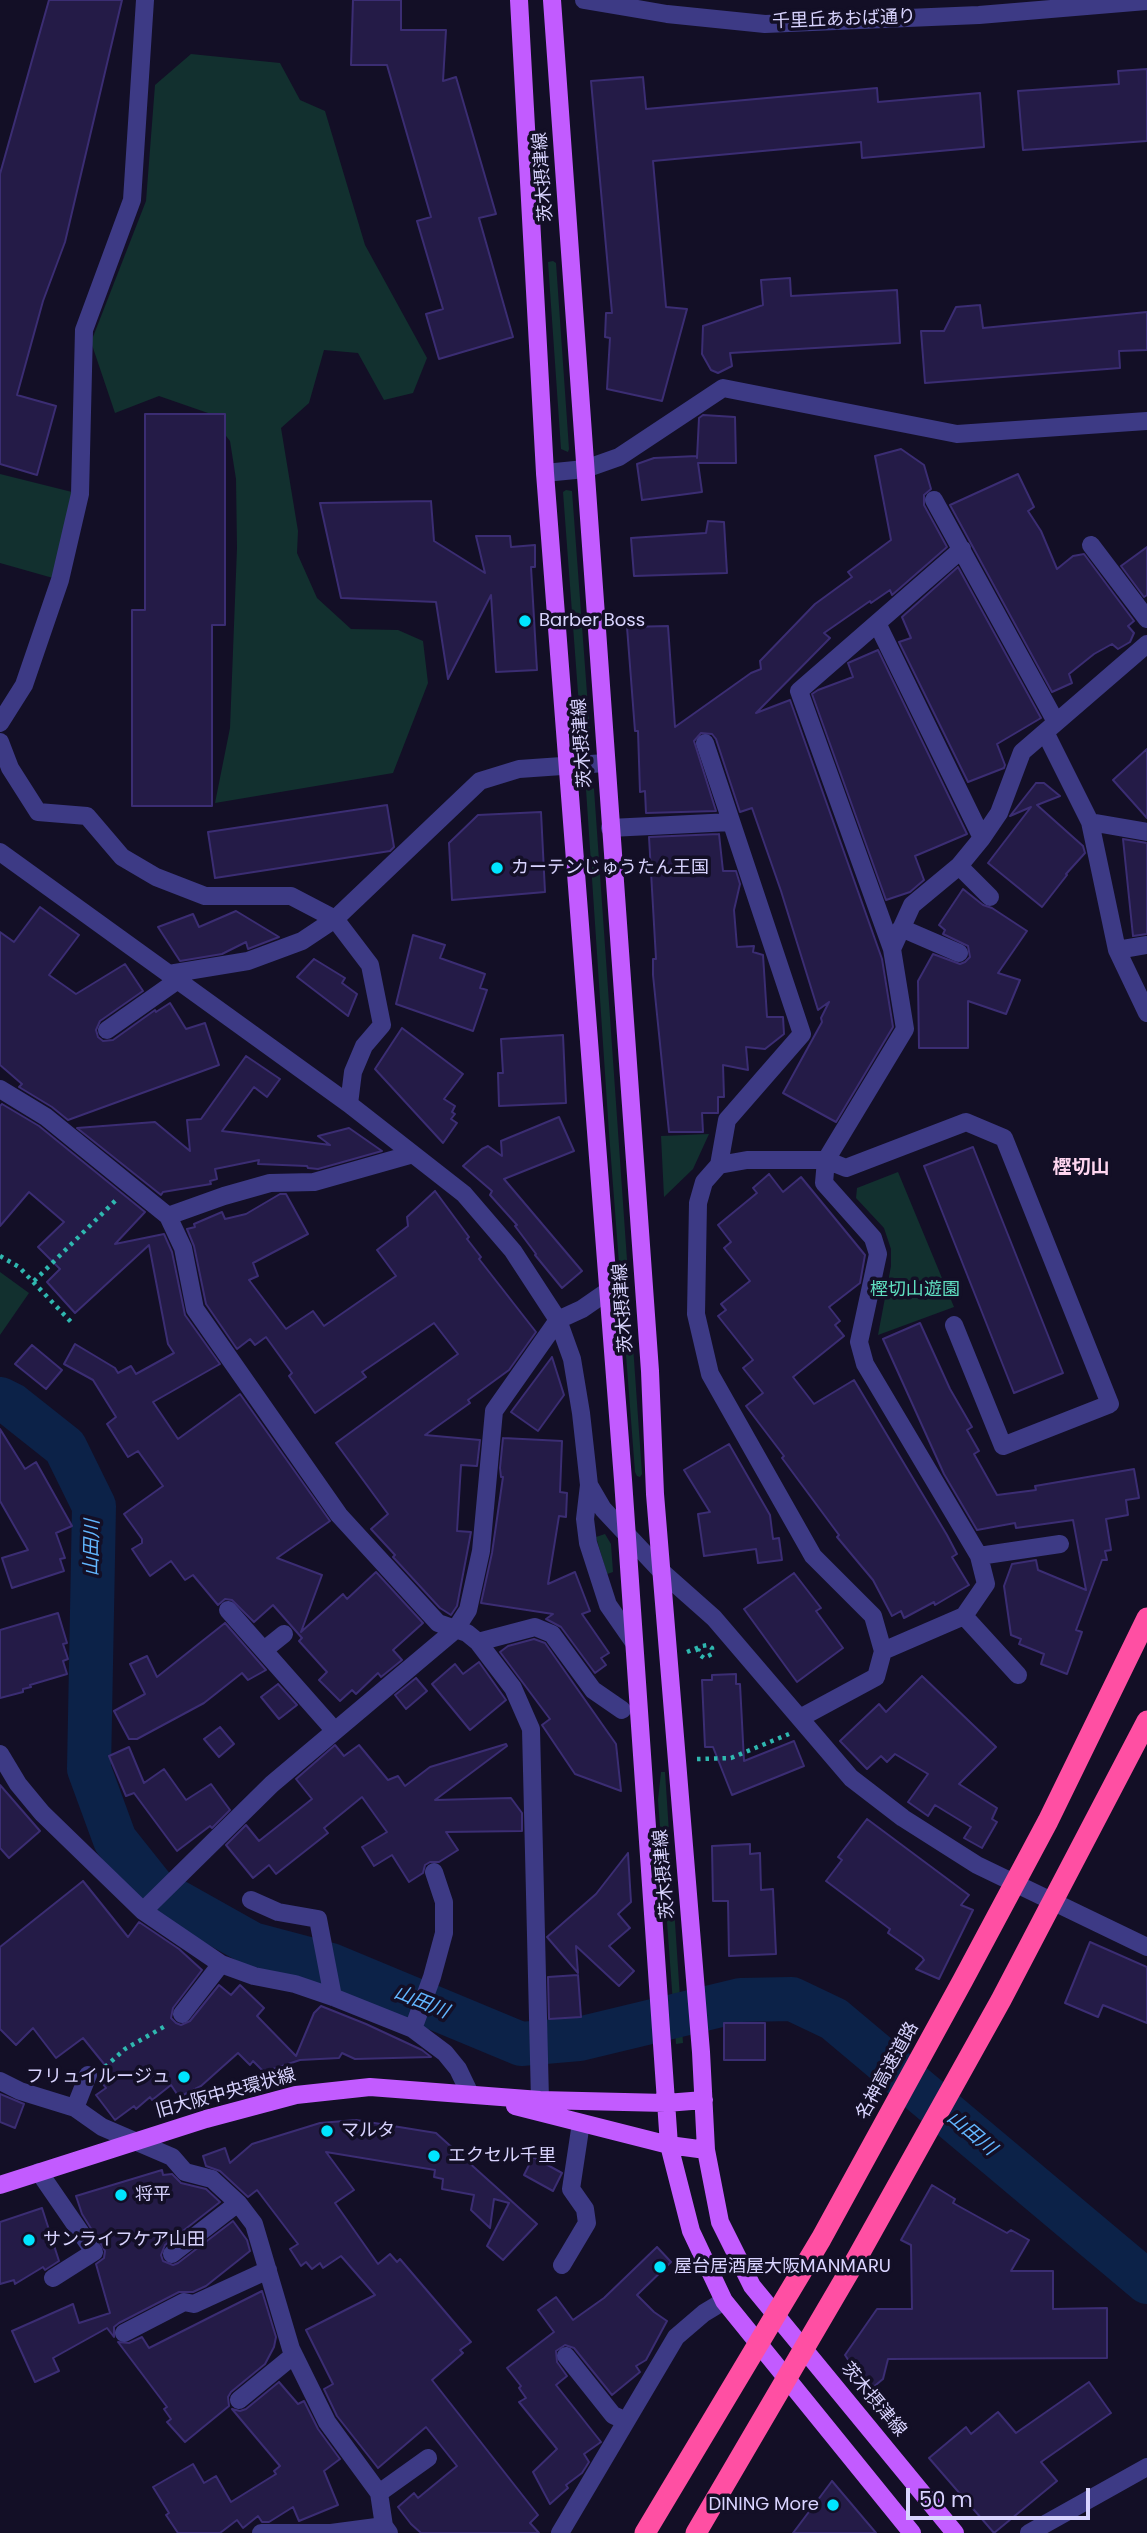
<!DOCTYPE html>
<meta charset="utf-8">
<style>
body{margin:0}
#map{position:relative;width:1147px;height:2533px;overflow:hidden;background:#130f26;font-family:Poppins,sans-serif}
canvas{display:block}
.scale{position:absolute;left:906px;top:2488px;width:184px;height:32px;box-sizing:border-box;border:4px solid #d9d4ff;border-top:0;padding-left:9px;font-size:21px;line-height:24px;white-space:nowrap;color:#d9d4ff;-webkit-text-stroke:5px #130f26;paint-order:stroke}
</style>
<div id="map">
<canvas width="1147" height="2533"></canvas>
<div class="scale">50 m</div>
</div>
<script>
const g = document.querySelector('canvas').getContext('2d');
g.lineJoin = 'round';
function fill(path, color) { g.fillStyle = color; g.fill(path, 'evenodd'); }
const toPath = rows => new Path2D(rows.map(r => 'M' + r).join(''));
function strokePath(path, color, width, dash) { g.strokeStyle = color; g.lineWidth = width; g.lineCap = dash ? 'butt' : 'round'; g.setLineDash(dash || []); g.stroke(path); }
function write(font, color, halo, rows, align = 'center') {
  g.font = font + ' Poppins,"Noto Sans JP",sans-serif'; g.lineWidth = 7; g.setLineDash([]); g.textBaseline = 'middle'; g.strokeStyle = halo; g.fillStyle = color; for (const [text, x, y, turn = 0] of rows) {
    g.save(); g.translate(x, y); g.rotate((+turn || 0) * Math.PI / 180); g.textAlign = isNaN(turn) ? turn : align; if (halo) g.strokeText(text, 0, 0); g.fillText(text, 0, 0); g.restore();
  }
}
fill(toPath([
 [191,54,280,63,300,100,325,111,365,245,427,358,413,393,384,400,358,353,324,350,309,403,281,428,298,531,297,553,317,598,351,629,398,630,423,641,428,683,393,773,215,803,230,728,237,548,236,479,230,441,208,413,159,396,115,413,91,342,146,201,155,85],
 [553,261,556,263,569,449,568,452,561,449,548,262],
 [0,474,80,494,60,580,0,563],
 [566,490,572,491,590,734,587,737,581,733,563,492],
 [588,786,591,786,594,789,642,1474,640,1477,637,1476,635,1472,609,1133,586,789],
 [709,1134,693,1169,664,1197,661,1136],
 [898,1172,954,1307,878,1335,891,1266,891,1249,884,1228,856,1198,857,1188],
 [0,1272,29,1293,0,1335],
 [605,1534,611,1544,613,1572,607,1574,596,1537],
 [661,1772,665,1772,683,2043,676,2044,658,1800]
]), '#12302f');
strokePath(toPath([
 [0,1399,12,1405,65,1447,94,1506,89,1769,115,1840,154,1889,252,1944,331,1965,521,2044,579,2039,741,2000,792,1999,834,2019,1147,2282]
]), '#0c2248', 44);
const building = toPath([
 [49,0,122,0,65,242,43,301,17,395,56,406,37,475,0,464,0,174,49,0],
 [353,0,401,0,401,30,446,30,443,81,456,77,496,214,479,218,513,337,439,359,426,314,443,309,417,221,431,217,387,65,351,65,353,0],
 [1147,69,1147,141,1023,150,1018,91,1119,84,1118,71,1147,69],
 [643,77,646,109,877,88,878,102,980,93,984,147,862,158,861,142,653,161,666,307,687,309,662,401,607,389,610,338,605,337,606,313,612,313,591,81,643,77],
 [790,278,791,296,897,290,900,343,730,353,732,366,718,373,711,370,702,354,703,326,763,305,761,280,790,278],
 [980,305,983,328,1147,312,1147,350,1119,351,1120,368,925,383,921,331,944,331,956,307,980,305],
 [145,414,225,414,225,625,212,625,212,806,132,806,132,610,145,610,145,414],
 [703,415,735,417,736,463,698,463,702,492,642,500,637,464,654,458,697,456,697,458,699,418,703,415],
 [901,449,924,465,931,489,924,495,924,505,947,547,892,595,890,590,871,603,870,601,824,633,830,638,756,713,790,700,882,959,893,1027,836,1122,783,1093,822,1022,821,1018,829,1002,818,1010,781,891,752,808,740,812,716,739,712,734,701,733,694,741,716,811,646,813,645,791,640,792,638,731,635,731,627,627,668,626,675,727,751,673,761,669,760,661,815,604,852,577,848,572,891,540,875,456,901,449],
 [1018,474,1034,507,1028,511,1041,531,1057,569,1073,556,1084,554,1134,621,1128,626,1134,633,1130,642,1118,649,1112,644,1094,654,1069,674,1072,683,1052,692,950,505,1018,474],
 [431,501,434,541,485,573,476,536,510,536,511,547,535,545,535,567,531,567,537,670,496,672,491,595,448,679,436,602,341,598,320,503,431,501],
 [708,521,724,522,727,573,634,576,631,538,706,533,708,521],
 [1147,547,1147,595,1144,597,1121,566,1147,547],
 [958,567,1041,718,997,744,1005,765,1004,768,968,782,899,642,911,638,902,617,958,567],
 [878,650,967,834,915,856,924,880,910,892,886,900,812,694,818,690,853,677,848,663,878,650],
 [1147,749,1147,818,1113,780,1147,749],
 [1036,783,1044,783,1060,796,1037,805,1083,846,1085,853,1066,874,1067,875,1042,907,988,863,1031,807,1010,816,1036,783],
 [387,805,394,847,390,851,215,878,208,832,387,805],
 [541,812,545,892,452,900,449,843,478,815,541,812],
 [719,834,723,871,736,871,740,884,734,910,737,947,754,946,753,952,763,955,767,1017,783,1017,784,1034,765,1049,746,1047,748,1070,723,1065,724,1097,718,1097,718,1113,702,1113,703,1132,669,1132,653,975,653,959,656,959,649,837,719,834],
 [1123,839,1147,843,1147,934,1133,936,1123,839],
 [963,889,983,905,992,908,1027,931,998,973,1020,980,1006,1014,968,1001,968,1048,919,1048,918,981,933,954,960,964,965,962,970,957,968,946,943,934,945,930,939,925,963,889],
 [40,907,79,935,49,975,76,994,125,964,143,991,100,1021,96,1030,98,1037,103,1041,113,1040,155,1010,156,1012,170,1003,186,1029,205,1023,219,1065,68,1120,52,1107,19,1087,22,1084,0,1065,0,932,14,942,40,907],
 [236,911,279,937,248,949,246,942,222,954,180,961,158,927,193,914,199,927,236,911],
 [413,935,445,945,440,958,485,974,480,988,487,990,473,1031,396,1004,413,935],
 [314,959,345,978,342,983,357,994,348,1016,297,977,314,959],
 [402,1028,463,1074,444,1099,455,1106,452,1112,455,1114,451,1119,457,1123,443,1143,375,1069,402,1028],
 [563,1035,566,1103,499,1106,498,1073,503,1073,501,1039,563,1035],
 [246,1056,280,1079,267,1097,254,1087,222,1131,330,1145,318,1136,349,1128,382,1151,318,1169,308,1168,307,1166,258,1164,259,1160,215,1169,217,1179,210,1181,211,1184,163,1192,161,1195,77,1128,155,1122,190,1151,187,1120,201,1119,246,1056],
 [2,1104,39,1126,145,1212,115,1244,164,1234,172,1252,185,1315,220,1364,153,1402,178,1439,240,1394,330,1521,277,1558,322,1575,301,1632,343,1594,347,1599,376,1572,423,1623,393,1650,402,1660,381,1677,378,1673,356,1694,352,1690,340,1701,319,1680,327,1672,299,1641,302,1638,273,1605,254,1622,232,1600,225,1599,218,1605,193,1575,185,1580,171,1561,150,1576,132,1549,142,1543,142,1539,124,1514,163,1486,138,1451,128,1457,107,1424,116,1417,93,1380,64,1364,75,1344,115,1368,118,1373,131,1366,136,1374,174,1353,168,1344,149,1245,75,1313,47,1282,60,1269,38,1247,64,1222,29,1192,0,1226,0,1106,2,1104],
 [559,1117,574,1151,504,1179,582,1271,562,1288,535,1255,536,1254,515,1226,517,1225,490,1195,492,1191,463,1166,482,1149,488,1146,502,1156,501,1141,559,1117],
 [973,1147,1063,1373,1014,1393,924,1166,973,1147],
 [769,1174,783,1192,801,1177,865,1255,860,1283,829,1307,840,1321,835,1325,844,1336,793,1377,814,1404,854,1380,947,1535,957,1554,952,1557,969,1585,935,1605,934,1602,904,1618,901,1611,892,1616,873,1580,837,1537,839,1535,782,1458,784,1456,746,1406,763,1393,743,1368,753,1360,718,1316,726,1310,721,1304,750,1281,724,1248,731,1242,718,1225,757,1193,753,1188,769,1174],
 [435,1191,469,1237,467,1239,481,1257,479,1259,536,1332,509,1370,468,1400,470,1403,425,1435,480,1440,477,1466,461,1465,457,1531,471,1532,457,1606,451,1615,440,1608,393,1557,395,1555,371,1529,388,1514,336,1443,458,1354,434,1323,362,1372,366,1377,315,1413,289,1376,292,1373,266,1337,255,1345,250,1339,237,1349,206,1304,194,1246,187,1229,195,1227,194,1224,222,1212,225,1219,246,1214,280,1194,286,1194,308,1234,253,1263,258,1276,249,1280,286,1329,313,1311,324,1326,396,1276,377,1250,408,1226,407,1217,435,1191],
 [920,1323,950,1389,972,1427,967,1430,979,1451,974,1454,997,1495,1036,1490,1035,1486,1134,1469,1139,1498,1126,1500,1128,1515,1106,1519,1111,1550,1105,1551,1107,1560,1102,1560,1076,1630,1082,1632,1067,1674,1041,1664,1044,1654,1019,1644,1021,1639,1011,1635,1004,1586,1012,1564,1036,1560,1038,1570,1086,1590,1073,1520,1016,1528,1015,1523,977,1530,944,1474,883,1339,920,1323],
 [32,1345,62,1370,46,1389,15,1364,32,1345],
 [552,1357,564,1395,538,1431,511,1412,552,1357],
 [0,1429,25,1469,36,1462,72,1526,56,1533,65,1558,60,1559,64,1571,12,1588,2,1558,28,1550,0,1501,0,1429],
 [503,1438,562,1441,560,1492,567,1493,566,1517,559,1516,548,1584,575,1572,590,1611,582,1614,609,1653,601,1658,606,1665,595,1673,561,1627,546,1619,553,1614,481,1603,492,1553,503,1477,501,1477,500,1468,503,1438],
 [729,1444,770,1515,773,1539,779,1538,782,1560,758,1563,756,1549,704,1556,698,1514,710,1512,684,1470,729,1444],
 [794,1573,821,1608,816,1611,843,1648,797,1682,744,1609,794,1573],
 [58,1613,67,1643,63,1644,68,1659,63,1661,67,1674,30,1685,31,1687,23,1689,23,1692,0,1698,0,1630,58,1613],
 [225,1623,266,1670,248,1680,242,1673,204,1703,137,1739,129,1739,114,1711,145,1694,130,1664,147,1656,157,1677,225,1623],
 [534,1639,545,1643,616,1744,621,1791,575,1774,542,1725,550,1719,500,1652,508,1646,534,1639],
 [479,1662,506,1700,470,1730,432,1684,455,1664,463,1674,479,1662],
 [736,1674,736,1684,740,1684,744,1761,794,1741,804,1766,732,1795,713,1747,705,1747,702,1680,712,1680,712,1675,736,1674],
 [922,1676,996,1747,959,1784,997,1808,992,1819,997,1822,982,1848,964,1838,971,1827,935,1805,928,1816,908,1802,928,1774,895,1754,887,1762,881,1756,867,1769,840,1741,879,1704,886,1712,922,1676],
 [416,1678,427,1691,406,1709,395,1695,416,1678],
 [278,1684,297,1705,279,1719,261,1697,278,1684],
 [220,1727,234,1744,219,1757,204,1739,220,1727],
 [506,1744,507,1746,435,1800,511,1798,522,1813,522,1831,446,1832,458,1850,439,1862,430,1862,425,1865,423,1873,409,1882,392,1855,374,1866,362,1847,387,1832,362,1797,324,1828,328,1833,276,1874,269,1865,253,1878,226,1845,246,1825,259,1841,312,1799,296,1779,335,1745,344,1756,359,1745,388,1780,398,1776,405,1786,430,1767,506,1744],
 [129,1747,144,1783,164,1769,186,1800,211,1784,230,1810,212,1828,210,1826,177,1851,134,1793,126,1796,109,1756,129,1747],
 [0,1785,40,1831,9,1858,0,1848,0,1785],
 [867,1819,969,1895,961,1905,973,1910,939,1979,916,1969,924,1960,922,1957,888,1933,890,1929,826,1881,842,1860,838,1857,867,1819],
 [750,1844,750,1854,760,1853,761,1890,773,1889,776,1954,729,1956,728,1901,713,1901,712,1846,750,1844],
 [628,1853,631,1902,618,1914,630,1928,609,1946,634,1971,619,1986,576,1946,578,1973,547,1937,596,1894,628,1853],
 [83,1881,128,1937,139,1922,179,1949,202,1970,173,2008,171,2018,176,2023,181,2025,190,2021,219,1985,231,1995,240,1985,264,2008,257,2016,296,2056,314,2013,321,2006,366,2024,422,2050,431,2057,355,2059,342,2053,339,2058,300,2060,264,2072,253,2061,250,2065,238,2053,201,2086,179,2097,171,2085,152,2100,150,2097,136,2109,134,2106,115,2120,96,2095,106,2088,102,2083,113,2075,83,2038,56,2058,33,2028,16,2045,0,2029,0,1947,83,1881],
 [1090,1942,1147,1967,1147,2023,1103,2005,1098,2017,1065,2003,1090,1942],
 [578,1975,581,2017,549,2019,548,1977,578,1975],
 [724,2023,765,2023,765,2060,724,2060,724,2023],
 [0,2094,24,2104,15,2128,0,2122,0,2094],
 [356,2120,436,2133,537,2224,503,2260,487,2246,509,2203,494,2199,490,2228,471,2210,474,2195,442,2189,443,2179,434,2177,435,2170,326,2152,354,2190,335,2203,378,2264,390,2254,397,2262,400,2259,471,2342,460,2350,463,2353,432,2380,538,2515,530,2523,539,2533,421,2533,411,2524,398,2507,414,2493,418,2498,457,2466,426,2427,378,2468,337,2416,324,2389,333,2384,306,2330,375,2295,341,2256,323,2268,320,2263,312,2269,306,2262,301,2266,290,2249,298,2244,257,2190,248,2197,220,2171,206,2166,203,2156,225,2148,230,2163,252,2144,320,2123,356,2120],
 [533,2157,562,2173,553,2191,524,2175,533,2157],
 [162,2170,163,2175,172,2174,181,2183,206,2189,220,2202,165,2245,161,2255,163,2261,173,2265,178,2263,233,2221,247,2240,250,2251,206,2286,193,2292,179,2292,119,2323,114,2327,114,2337,107,2328,53,2358,59,2371,35,2382,12,2331,73,2304,79,2323,110,2313,96,2264,104,2258,105,2251,82,2214,76,2196,162,2170],
 [932,2185,955,2199,953,2203,1007,2233,1011,2230,1029,2240,1011,2271,1053,2271,1053,2309,1107,2308,1107,2358,888,2359,883,2379,871,2389,858,2375,845,2355,877,2309,912,2309,911,2245,901,2240,932,2185],
 [42,2208,59,2261,45,2270,43,2267,15,2284,14,2280,0,2284,0,2222,42,2208],
 [657,2247,671,2262,637,2295,654,2312,667,2321,646,2360,636,2366,640,2372,612,2395,574,2348,565,2345,556,2351,557,2362,567,2376,556,2385,601,2442,584,2454,589,2462,582,2473,566,2485,568,2488,550,2504,533,2472,557,2449,519,2402,526,2398,519,2388,521,2386,507,2368,554,2332,538,2310,556,2297,573,2320,604,2298,657,2247],
 [262,2291,276,2337,274,2347,265,2364,231,2392,228,2397,229,2406,185,2442,167,2422,171,2419,164,2409,167,2407,118,2342,129,2343,142,2337,149,2348,262,2291],
 [279,2382,298,2404,304,2401,318,2429,340,2459,324,2471,338,2505,299,2521,293,2507,269,2522,262,2522,258,2516,243,2528,237,2520,220,2533,178,2533,166,2515,169,2513,153,2487,193,2464,204,2483,216,2476,231,2502,276,2474,274,2471,280,2466,232,2409,240,2411,246,2409,279,2382],
 [1089,2382,1111,2413,1041,2462,1057,2481,994,2533,929,2458,966,2427,971,2434,998,2412,1016,2433,1089,2382],
 [832,2481,876,2533,793,2533,832,2481]
]);
fill(building, '#241b47');
strokePath(building, '#3b2d73', 2);
strokePath(toPath([
 [0,1256,19,1267,72,1323],
 [34,1281,116,1200],
 [687,1652,702,1646,708,1645,712,1648,712,1654,704,1658,700,1655,698,1651,700,1645],
 [697,1759,731,1758,789,1734],
 [105,2067,125,2049,167,2025]
]), '#2fb8b0', 4.5, [3.5, 5]);
strokePath(toPath([
 [584,0,667,14,765,24,979,15,1147,1],
 [545,473,585,469,619,457,723,388,957,434,1147,421],
 [934,500,1056,722],
 [1091,545,1147,619],
 [877,623,982,838],
 [0,723,24,685,60,580,80,494,84,330,132,200,145,0],
 [1045,732,1090,822,1117,950,1147,1013],
 [0,742,10,768,38,812,87,816,122,857,156,877,205,896,291,896,335,919,370,965,382,1025,364,1046,353,1072,349,1104],
 [705,743,802,1034,727,1120,719,1165],
 [1090,822,1147,832],
 [610,828,731,822],
 [0,852,349,1104,464,1194,513,1251,558,1320,572,1359,581,1413,589,1485,603,1509,661,1571,714,1618,851,1778,903,1818,977,1865,1147,1947],
 [959,866,990,897],
 [901,928,959,953],
 [892,949,799,691,962,549],
 [1117,950,1147,945],
 [169,974,248,961,302,941,335,919,480,781,519,769,605,763],
 [107,1030,178,980],
 [0,1089,46,1117,168,1216,183,1248,195,1309,339,1515,438,1623,467,1633,478,1642,513,1688,531,1729,540,2100],
 [168,1216,224,1196,270,1183,314,1182,413,1154],
 [589,1485,585,1519,588,1543,608,1605,633,1641],
 [979,1556,1060,1544],
 [228,1610,335,1731],
 [964,1616,1018,1675],
 [478,1642,535,1627,552,1634,593,1690,622,1710],
 [264,1650,284,1634],
 [883,1651,964,1616,986,1584,979,1556,865,1364,859,1342,878,1254,873,1238,824,1183,826,1160,846,1168,966,1122,1004,1138,1110,1404,1003,1446,954,1325],
 [800,1718,876,1677,883,1651,873,1616,813,1556,710,1374,696,1314,698,1203,704,1182,719,1165,747,1160,826,1160,905,1029,892,949,912,905,959,866,982,838,999,813,1022,752,1147,644],
 [0,1754,18,1784,42,1813,143,1911,221,1964,254,1976,295,1984,333,1997,413,2029,445,2053,458,2069,470,2094],
 [251,1900,278,1912,318,1919,333,1997],
 [143,1911,272,1784,455,1630,468,1610,481,1551,494,1411,558,1320,582,1309,608,1291],
 [182,2014,221,1964],
 [413,2029,432,1977,444,1933,444,1902,434,1872],
 [0,2081,20,2091,75,2108,102,2127,172,2157,185,2172,212,2179,238,2203,254,2224,291,2349,327,2422,379,2493,384,2526,389,2533],
 [75,2108,88,2075],
 [39,2172,94,2252,53,2278],
 [172,2254,238,2203],
 [562,2265,587,2223,585,2209,571,2189,581,2123],
 [124,2333,184,2302,194,2304,268,2270],
 [566,2356,613,2415,626,2421],
 [239,2400,294,2355],
 [379,2493,428,2458],
 [261,2533,330,2533],
 [331,2533,384,2526],
 [560,2533,676,2337,704,2313,724,2301],
 [1029,2533,1147,2467]
]), '#3d3a85', 18);
strokePath(toPath([
 [519,0,545,473,623,1480,669,2145,691,2231,724,2301,912,2533],
 [552,0,650,1371,655,1494,701,2052,706,2150,720,2222,752,2286,955,2533],
 [515,2106,669,2145,706,2150],
 [0,2185,206,2119,296,2095,370,2087,540,2100,666,2103,704,2100]
]), '#c25bff', 18);
strokePath(toPath([
 [645,2533,821,2239,963,1980,1048,1821,1147,1618],
 [696,2533,857,2258,1001,2000,1147,1721]
]), '#ff4fa3', 21);
for (const [x, y, r, color] of [
 [525,621,7,"#00e5ff"],
 [497,868,7,"#00e5ff"],
 [184,2077,7,"#00e5ff"],
 [327,2131,7,"#00e5ff"],
 [434,2156,7,"#00e5ff"],
 [121,2195,7,"#00e5ff"],
 [29,2240,7,"#00e5ff"],
 [660,2267,7,"#00e5ff"],
 [833,2505,7,"#00e5ff"]
]) { const dot = new Path2D(); dot.arc(x, y, r, 0, 2 * Math.PI); g.fillStyle = color; g.fill(dot); strokePath(dot, '#130f26', 2.5); }
write('18px', '#d9d4ff', '#130f26', [
 ["千里丘あおば通り",844,20,-2],
 ["茨木摂津線",544,177,-94],
 ["茨木摂津線",583,743,-94],
 ["茨木摂津線",624,1308,-94],
 ["茨木摂津線",665,1874,-95],
 ["名神高速道路",888,2071,-61],
 ["旧大阪中央環状線",226,2094,-15],
 ["茨木摂津線",873,2400,50]
]);
write('18px', '#d9d4ff', '#130f26', [
 ["Barber Boss",539,621],
 ["カーテンじゅうたん王国",511,868],
 ["フリュイルージュ",170,2077,"right"],
 ["マルタ",341,2131],
 ["エクセル千里",448,2156],
 ["将平",135,2195],
 ["サンライフケア山田",43,2240],
 ["屋台居酒屋大阪MANMARU",674,2267],
 ["DINING More",819,2505,"right"]
], 'left');
write('18px', '#5fe0c0', '#130f26', [
 ["樫切山遊園",915,1290]
]);
write('bold 19px', '#ffd6f0', '#130f26', [
 ["樫切山",1081,1168]
]);
write('italic 19px', '#62b6ff', '#130f26', [
 ["山田川",93,1548,-89],
 ["山田川",421,2003,22],
 ["山田川",971,2134,40]
]);
</script>
